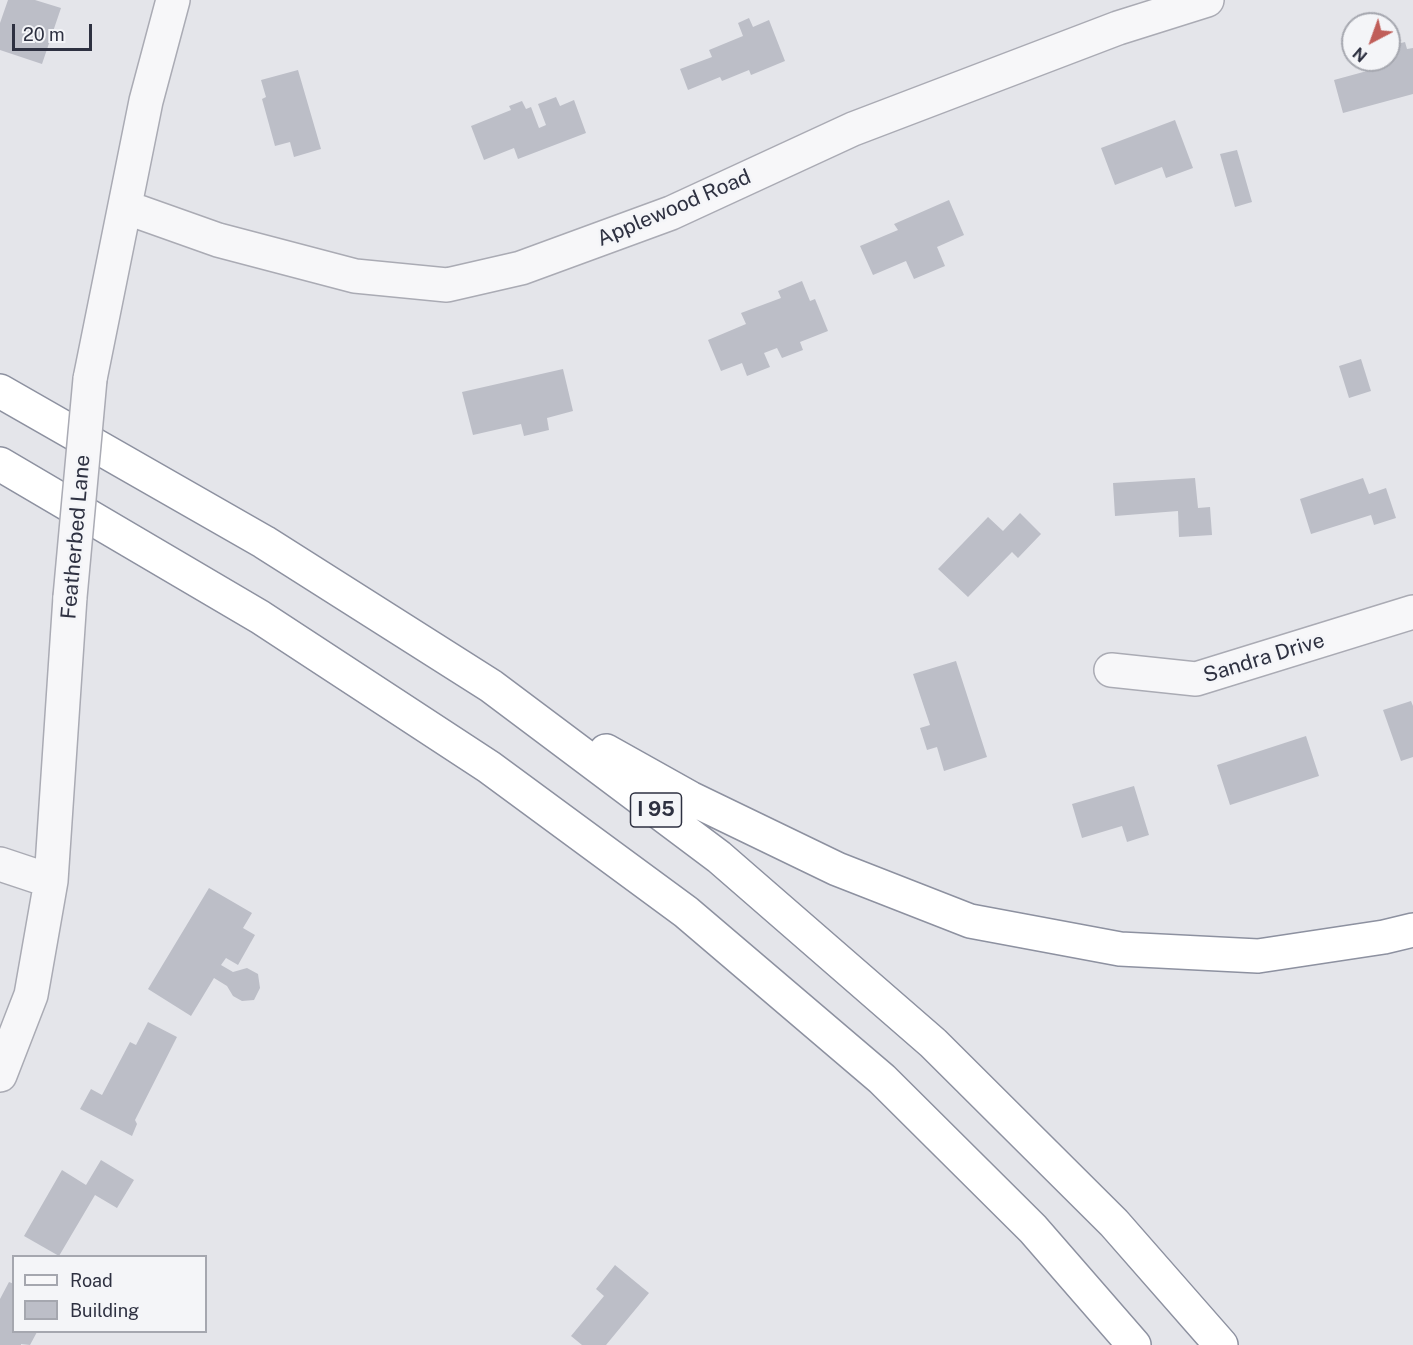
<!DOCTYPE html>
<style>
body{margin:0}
#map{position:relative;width:1413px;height:1345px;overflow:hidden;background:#e4e5ea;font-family:"Public Sans",sans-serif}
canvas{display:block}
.legend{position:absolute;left:12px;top:1255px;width:195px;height:78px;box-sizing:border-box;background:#f4f5f8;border:2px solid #a5a7af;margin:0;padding:8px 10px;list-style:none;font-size:18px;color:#2e3141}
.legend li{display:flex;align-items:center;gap:12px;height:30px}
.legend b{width:30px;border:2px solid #a5a7af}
.north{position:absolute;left:1341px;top:12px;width:60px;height:60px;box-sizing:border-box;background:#f4f5f8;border:2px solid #a5a7af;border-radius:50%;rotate:221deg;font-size:16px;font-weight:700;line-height:24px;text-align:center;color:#2e3141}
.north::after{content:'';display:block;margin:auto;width:21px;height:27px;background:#c05e59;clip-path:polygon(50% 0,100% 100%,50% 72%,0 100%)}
.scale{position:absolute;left:12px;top:24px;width:80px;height:27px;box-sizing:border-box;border:3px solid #2e3141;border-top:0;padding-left:8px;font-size:18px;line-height:21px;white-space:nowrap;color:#2e3141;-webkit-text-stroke:4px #f4f5f8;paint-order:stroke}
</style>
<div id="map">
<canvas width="1413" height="1345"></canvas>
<ul class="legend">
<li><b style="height:8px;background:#f7f7f9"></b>Road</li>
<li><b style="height:16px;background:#bcbec7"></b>Building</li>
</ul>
<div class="north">N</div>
<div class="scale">20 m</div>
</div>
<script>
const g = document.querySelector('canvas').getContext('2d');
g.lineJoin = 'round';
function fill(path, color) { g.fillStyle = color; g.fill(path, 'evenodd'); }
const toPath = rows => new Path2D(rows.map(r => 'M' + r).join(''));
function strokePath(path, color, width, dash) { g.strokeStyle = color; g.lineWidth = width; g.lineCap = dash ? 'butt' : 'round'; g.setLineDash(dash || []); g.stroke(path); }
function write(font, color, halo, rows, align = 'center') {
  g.font = font + ' "Public Sans",sans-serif'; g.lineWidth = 5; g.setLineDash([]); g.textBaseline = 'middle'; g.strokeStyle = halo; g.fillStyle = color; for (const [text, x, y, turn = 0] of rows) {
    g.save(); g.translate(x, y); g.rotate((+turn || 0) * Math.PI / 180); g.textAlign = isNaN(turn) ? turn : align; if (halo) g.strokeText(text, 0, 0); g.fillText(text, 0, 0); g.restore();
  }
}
fill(toPath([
 [8,0,35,0,61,8,42,64,0,50,0,23],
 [749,18,753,27,769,20,785,61,751,75,749,70,722,81,720,77,688,90,680,69,712,57,709,50,743,36,738,23],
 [1405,42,1407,49,1413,48,1413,94,1343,113,1334,80,1367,71,1364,60,1389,60,1389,46],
 [298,70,321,149,294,157,290,142,275,146,262,99,266,97,261,80],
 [556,97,560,106,574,100,586,133,518,159,514,148,484,160,471,126,511,110,509,106,522,101,526,109,531,107,539,128,546,125,538,104],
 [1175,120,1193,168,1166,178,1162,167,1115,185,1101,148],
 [1237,150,1252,202,1235,207,1220,154],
 [949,200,964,235,937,247,945,266,914,279,906,261,873,275,860,246,898,230,894,224],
 [802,281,810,301,815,299,828,331,800,342,803,350,782,358,777,348,764,353,770,367,747,376,742,363,721,371,708,340,746,324,741,313,781,298,778,291],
 [1361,359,1371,391,1349,398,1339,366],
 [563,369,573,411,547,418,549,430,524,436,521,424,473,435,462,392],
 [1195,478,1198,508,1210,507,1212,535,1179,537,1178,511,1115,516,1113,483],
 [1363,478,1369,494,1386,488,1396,518,1374,525,1371,515,1311,534,1300,499],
 [1020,513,1041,534,1018,558,1012,552,968,597,938,569,988,517,1003,531],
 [956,661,987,757,944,771,937,747,927,750,920,728,930,725,913,674],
 [1411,701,1413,706,1413,757,1401,761,1383,710],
 [1306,736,1319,776,1230,805,1217,765],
 [1134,786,1149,835,1127,842,1122,826,1082,838,1072,804],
 [209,888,252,913,243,928,255,935,238,965,226,958,221,965,233,972,247,968,258,974,260,988,254,1000,242,1001,233,996,227,986,214,978,191,1016,148,989],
 [148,1022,177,1037,135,1120,137,1124,132,1136,80,1109,91,1089,102,1095,130,1042,136,1045],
 [101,1160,134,1180,117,1208,95,1195,59,1256,24,1236,62,1170,86,1185],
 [615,1265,649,1293,606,1345,582,1345,571,1336,604,1296,596,1289],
 [9,1282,14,1284,14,1332,37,1332,30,1345,21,1344,21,1345,0,1345,0,1299]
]), '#bcbec7');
const minor = toPath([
 [125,207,218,240,355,276,447,285,521,268,671,213,853,129,1118,28,1207,0],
 [90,379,146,101,173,0],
 [1111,670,1196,679,1413,612],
 [0,864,51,881],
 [0,1075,31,995,51,881,70,597]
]);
const highway = toPath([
 [0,391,264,542,491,686,719,857,933,1043,1114,1223,1221,1345],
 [0,464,260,617,489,767,686,912,882,1079,1033,1229,1134,1345],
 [606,751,690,798,837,869,970,921,1120,949,1258,956,1384,937,1413,930]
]);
strokePath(minor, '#aaabb4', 36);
strokePath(highway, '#8d91a0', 36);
strokePath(minor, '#f7f7f9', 33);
strokePath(highway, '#fff', 33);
const minorBridge = toPath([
 [70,597,90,379]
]);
strokePath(minorBridge, '#aaabb4', 36, []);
strokePath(minorBridge, '#f7f7f9', 33);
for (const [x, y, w] of [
 [656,810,51]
]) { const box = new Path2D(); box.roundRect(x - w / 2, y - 17, w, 34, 4.5); g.fillStyle = '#f4f5f8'; g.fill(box); strokePath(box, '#2e3141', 1.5); }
write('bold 20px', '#2e3141', null, [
 ["I 95",656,810]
]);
write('21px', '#2e3141', '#f4f5f8', [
 ["Applewood Road",674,208,-23],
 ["Featherbed Lane",76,537,-85],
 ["Sandra Drive",1264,658,-17]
]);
</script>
